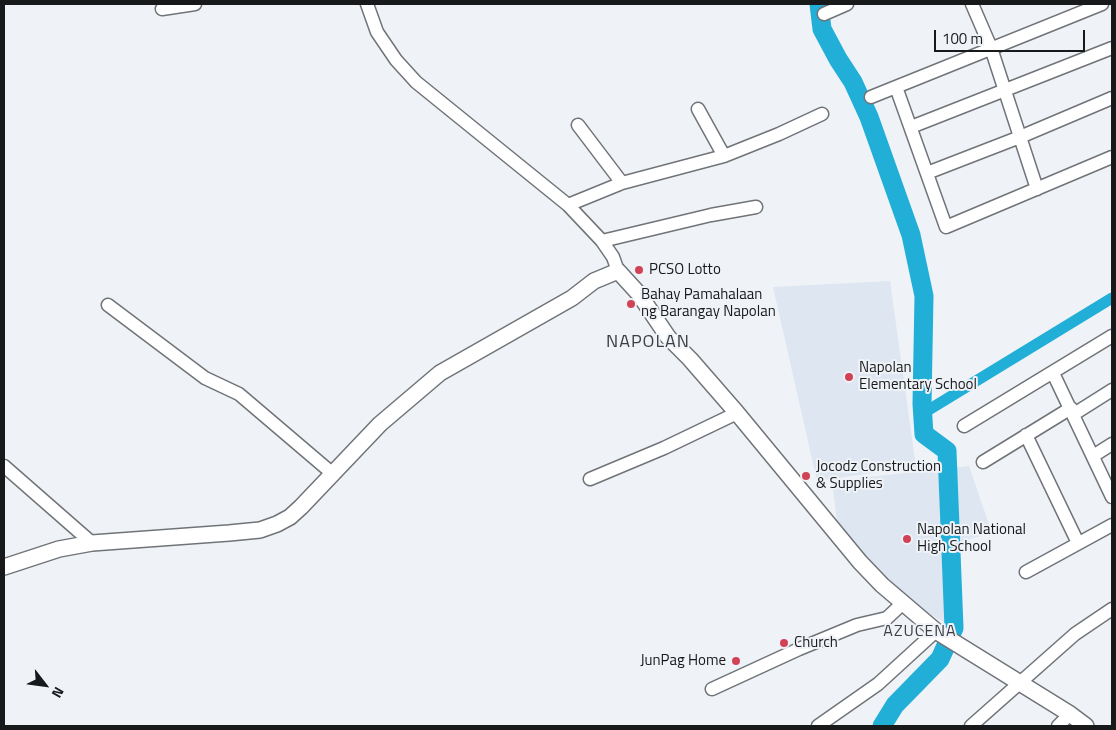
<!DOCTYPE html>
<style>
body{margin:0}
#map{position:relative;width:1116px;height:730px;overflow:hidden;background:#eff3f8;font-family:"Titillium Web",sans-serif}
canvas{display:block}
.frame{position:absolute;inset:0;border:5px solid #17191a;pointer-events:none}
.north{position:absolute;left:20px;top:660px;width:50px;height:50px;-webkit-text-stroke:4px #eff3f8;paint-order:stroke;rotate:120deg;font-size:14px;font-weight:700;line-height:20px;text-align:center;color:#17191a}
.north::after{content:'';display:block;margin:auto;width:18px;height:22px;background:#17191a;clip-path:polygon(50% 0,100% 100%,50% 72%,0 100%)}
.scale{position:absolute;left:934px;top:30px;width:151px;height:22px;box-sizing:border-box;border:2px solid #17191a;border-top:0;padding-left:6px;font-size:15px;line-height:18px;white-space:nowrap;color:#17191a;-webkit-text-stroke:4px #eff3f8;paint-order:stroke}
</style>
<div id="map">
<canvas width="1116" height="730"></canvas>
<div class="frame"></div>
<div class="north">N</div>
<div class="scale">100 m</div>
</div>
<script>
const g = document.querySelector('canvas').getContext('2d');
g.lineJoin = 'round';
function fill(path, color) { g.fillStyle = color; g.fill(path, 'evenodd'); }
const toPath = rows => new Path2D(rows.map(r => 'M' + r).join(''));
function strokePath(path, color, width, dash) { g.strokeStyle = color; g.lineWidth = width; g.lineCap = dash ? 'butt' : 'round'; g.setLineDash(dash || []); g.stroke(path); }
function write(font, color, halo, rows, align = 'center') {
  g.font = font + ' "Titillium Web",sans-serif'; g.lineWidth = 4; g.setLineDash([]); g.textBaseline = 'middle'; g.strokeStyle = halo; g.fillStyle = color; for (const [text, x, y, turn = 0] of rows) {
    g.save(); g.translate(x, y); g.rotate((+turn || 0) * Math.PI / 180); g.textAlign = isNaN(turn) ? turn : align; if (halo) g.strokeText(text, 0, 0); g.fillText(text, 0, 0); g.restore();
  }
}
fill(toPath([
 [890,281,916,467,817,481,773,287],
 [969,466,992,533,945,546,947,624,910,602,869,569,838,530,832,481]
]), '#dde6f1');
strokePath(toPath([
 [922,414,1112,298]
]), '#22afd7', 11);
strokePath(toPath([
 [819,4,822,29,838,59,853,82,869,117,911,235,924,296,922,404,924,434,947,451,954,628,940,659,895,705,882,726]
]), '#22afd7', 19);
const minor = toPath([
 [367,4,377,32,396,60,416,82,568,205,602,241,613,257,618,271],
 [972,4,991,48,1037,189],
 [162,9,195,4],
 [824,14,847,4],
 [896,87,946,227,1112,157],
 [871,97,1102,4],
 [698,109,724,156],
 [578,125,622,183],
 [911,127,1112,48],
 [927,173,1020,137,1112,98],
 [568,205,622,183,724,156,779,134,822,114],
 [602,241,711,215,756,207],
 [108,305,205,378,239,394,333,474],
 [1053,373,1112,497],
 [1074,414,1112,390],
 [964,426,1112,336],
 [1026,435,1078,543],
 [1093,456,1112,444],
 [983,462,1071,408],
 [4,466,92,543],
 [590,479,664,448,737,413],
 [1026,572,1112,525],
 [712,689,799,649,857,625,887,618,903,603],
 [818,726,878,684,936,631],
 [971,726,1075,634,1112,609],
 [1058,726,1070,714]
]);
const tertiary = toPath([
 [4,567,59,549,92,543,229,533,260,530,277,524,290,517,301,507,380,424,440,373,572,298,594,281,618,271,639,294,668,337,690,359,737,413,860,562,882,585,936,631,1070,714,1086,726]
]);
strokePath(minor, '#707478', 15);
strokePath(tertiary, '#707478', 18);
strokePath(minor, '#fff', 12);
strokePath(tertiary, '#fff', 15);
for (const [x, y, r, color] of [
 [639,270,5,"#d24256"],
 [631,304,5,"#d24256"],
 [849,377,5,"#d24256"],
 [806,476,5,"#d24256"],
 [907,539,5,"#d24256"],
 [784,643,5,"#d24256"],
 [736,661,5,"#d24256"]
]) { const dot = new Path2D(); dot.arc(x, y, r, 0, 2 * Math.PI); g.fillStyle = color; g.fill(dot); strokePath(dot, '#eff3f8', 2); }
write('15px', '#17191a', '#eff3f8', [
 ["PCSO Lotto",649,270],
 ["Bahay Pamahalaan",641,295],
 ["ng Barangay Napolan",641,312],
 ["Napolan",859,368],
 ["Elementary School",859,385],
 ["Jocodz Construction",816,467],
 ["& Supplies",816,484],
 ["Napolan National",917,530],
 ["High School",917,547],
 ["Church",794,643],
 ["JunPag Home",726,661,"right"]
], 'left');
g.letterSpacing = '1px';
write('16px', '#3c3f43', '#eff3f8', [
 ["AZUCENA",920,632]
]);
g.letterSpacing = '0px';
g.letterSpacing = '1px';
write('18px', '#3c3f43', '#eff3f8', [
 ["NAPOLAN",648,343]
]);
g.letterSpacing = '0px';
</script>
